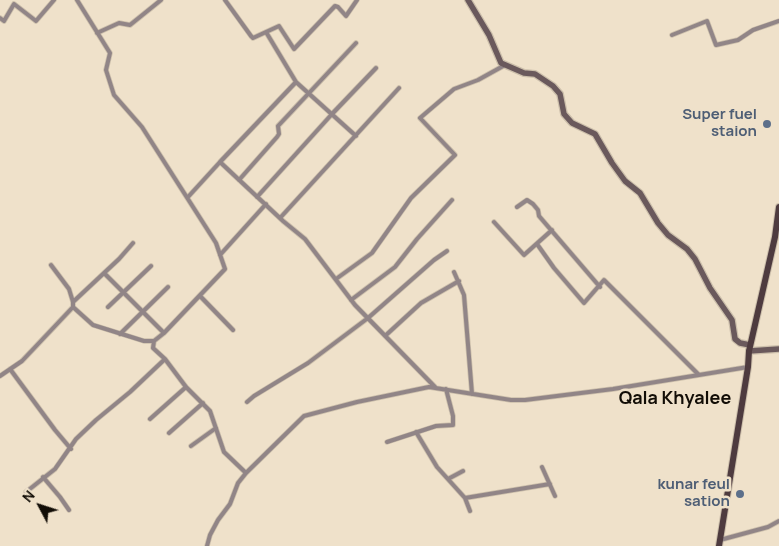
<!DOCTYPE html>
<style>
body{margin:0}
#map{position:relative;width:779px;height:546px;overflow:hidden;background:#efe1ca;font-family:Manrope,sans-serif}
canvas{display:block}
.north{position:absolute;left:15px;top:481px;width:50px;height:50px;-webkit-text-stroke:4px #efe1ca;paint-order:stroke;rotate:310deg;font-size:14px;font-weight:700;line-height:20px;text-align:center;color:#120d06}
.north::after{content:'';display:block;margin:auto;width:18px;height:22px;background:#120d06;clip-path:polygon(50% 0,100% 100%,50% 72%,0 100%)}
</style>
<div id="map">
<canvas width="779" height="546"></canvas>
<div class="north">N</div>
</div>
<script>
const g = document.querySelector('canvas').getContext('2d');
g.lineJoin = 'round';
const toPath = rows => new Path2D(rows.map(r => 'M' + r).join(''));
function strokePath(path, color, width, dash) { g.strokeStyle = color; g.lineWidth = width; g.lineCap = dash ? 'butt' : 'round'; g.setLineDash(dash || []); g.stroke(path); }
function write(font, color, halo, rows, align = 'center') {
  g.font = font + ' Manrope,sans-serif'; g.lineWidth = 5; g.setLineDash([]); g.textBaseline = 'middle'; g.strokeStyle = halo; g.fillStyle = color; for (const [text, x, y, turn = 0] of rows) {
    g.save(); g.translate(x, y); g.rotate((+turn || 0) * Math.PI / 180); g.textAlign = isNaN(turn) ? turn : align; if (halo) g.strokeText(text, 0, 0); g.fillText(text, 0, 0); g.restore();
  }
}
const street = toPath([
 [77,0,110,53,106,70,114,95,142,127,216,243,225,269,164,333,154,341,153,348,165,359,186,387,210,411,224,452,246,473],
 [225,0,251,36,253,38,279,26,294,49,335,6,338,7,346,16,357,0],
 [0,18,4,21,14,4,36,21,54,0],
 [266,32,296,82,356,136],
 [97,33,119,23,130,25,161,0],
 [672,35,707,21,716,45,738,40,753,30,779,21],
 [220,162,296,82],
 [239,180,277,137,279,134,278,126,356,43],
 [188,197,220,162,283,221,305,239,355,305,435,387],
 [257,197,332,114,376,68],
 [517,207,527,200,533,204,538,210,539,216,600,287],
 [280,218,399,88],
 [494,222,524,255,552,230],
 [537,244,554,268,584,303,604,280,698,374],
 [220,255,266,204],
 [51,265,69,289,73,302,73,307,93,325,144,341,154,341],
 [454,272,464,295,472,394],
 [104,273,164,333],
 [336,279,372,253,411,198,455,155,420,118,454,89,478,80,505,65],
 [200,296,233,330],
 [351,300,395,267,417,239,452,200],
 [73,302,119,259,133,243],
 [108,307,151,266],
 [120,334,168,287],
 [385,336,421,303,459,281],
 [10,369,55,430,71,449],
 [0,376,22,361,73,307],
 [247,402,254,396,308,363,368,318,434,260,447,251],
 [150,419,186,387],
 [416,432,437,467,465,498,470,511],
 [169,433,203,403],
 [387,442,436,426,453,425,453,416,446,389],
 [191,446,216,428],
 [542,467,555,496],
 [43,477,60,497,69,510],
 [448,479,463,471],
 [26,492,55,469,76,439,96,420,130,392,165,359],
 [465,498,550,484],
 [720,540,768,527,779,521],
 [207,546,210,535,218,520,230,504,238,483,246,473,304,416,357,402,429,387,511,400,525,400,613,389,748,367]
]);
const secondary = toPath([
 [468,0,489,35,501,63,524,73,535,74,553,86,560,94,564,114,572,123,595,134,612,163,625,181,640,193,658,223,668,235,687,249,695,259,710,288,732,320,735,339,740,343,750,345],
 [749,351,779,349]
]);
const primary = toPath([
 [719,546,748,367,749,351,775,237,779,207]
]);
strokePath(street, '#ccbfab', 5.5);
strokePath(secondary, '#ccbfab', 8);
strokePath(primary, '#ccbfab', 8);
strokePath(street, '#918587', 4);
strokePath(secondary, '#6a595c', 5.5);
strokePath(primary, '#4e3b3f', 6);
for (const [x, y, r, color] of [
 [767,124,5,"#5c6f8a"],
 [740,494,5,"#5c6f8a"]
]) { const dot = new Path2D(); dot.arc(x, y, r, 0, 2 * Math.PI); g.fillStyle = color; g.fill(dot); strokePath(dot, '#efe1ca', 2); }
write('bold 15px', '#4e5e75', '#efe1ca', [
 ["Super fuel",757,115],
 ["staion",757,132],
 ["kunar feul",730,485],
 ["sation",730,502]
], 'right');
write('bold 18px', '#120d06', '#efe1ca', [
 ["Qala Khyalee",675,399]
]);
</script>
